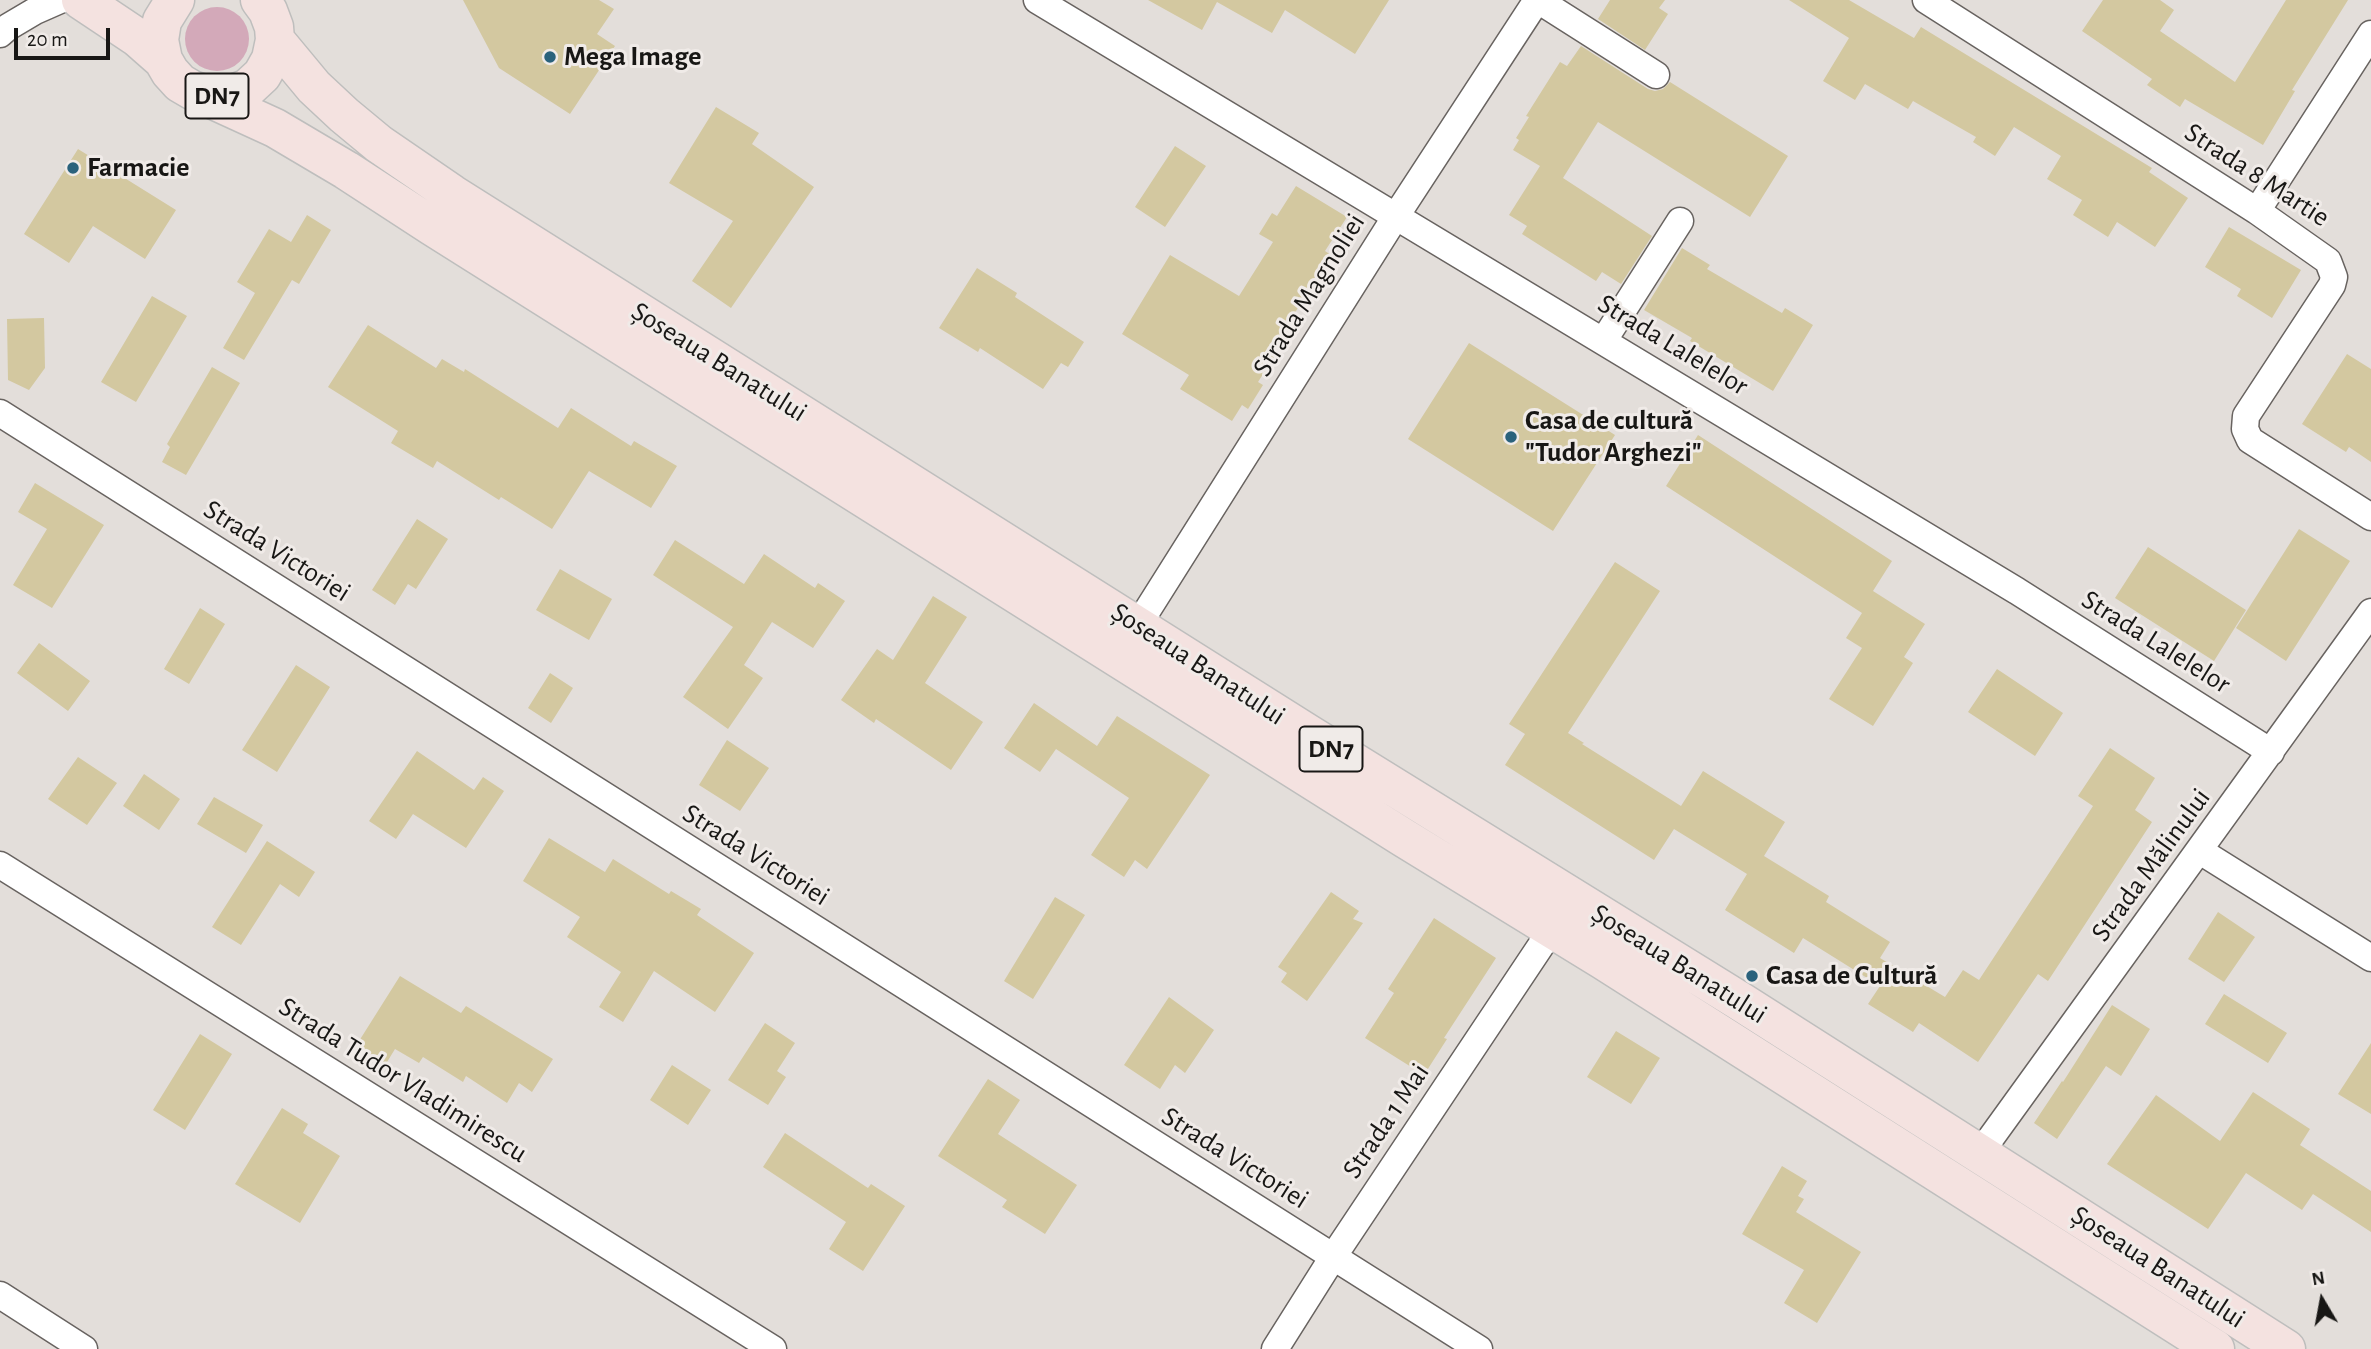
<!DOCTYPE html>
<meta charset="utf-8">
<style>
body{margin:0}
#map{position:relative;width:2371px;height:1349px;overflow:hidden;background:#e3deda;font-family:"Alegreya Sans",sans-serif}
canvas{display:block}
.north{position:absolute;left:2287px;top:1265px;width:70px;height:70px;-webkit-text-stroke:5px #f0ebe8;paint-order:stroke;rotate:350deg;font-size:19px;font-weight:700;line-height:28px;text-align:center;color:#181715}
.north::after{content:'';display:block;margin:auto;width:24px;height:32px;background:#181715;clip-path:polygon(50% 0,100% 100%,50% 72%,0 100%)}
.scale{position:absolute;left:14px;top:28px;width:96px;height:32px;box-sizing:border-box;border:4px solid #181715;border-top:0;padding-left:9px;font-size:21px;line-height:24px;white-space:nowrap;color:#181715;-webkit-text-stroke:5px #f0ebe8;paint-order:stroke}
</style>
<div id="map">
<canvas width="2371" height="1349"></canvas>
<div class="north">N</div>
<div class="scale">20 m</div>
</div>
<script>
const g = document.querySelector('canvas').getContext('2d');
g.lineJoin = 'round';
function fill(path, color) { g.fillStyle = color; g.fill(path, 'evenodd'); }
const toPath = rows => new Path2D(rows.map(r => 'M' + r).join(''));
function strokePath(path, color, width, dash) { g.strokeStyle = color; g.lineWidth = width; g.lineCap = dash ? 'butt' : 'round'; g.setLineDash(dash || []); g.stroke(path); }
function write(font, color, halo, rows, align = 'center') {
  g.font = font + ' "Alegreya Sans",sans-serif'; g.lineWidth = 6; g.setLineDash([]); g.textBaseline = 'middle'; g.strokeStyle = halo; g.fillStyle = color; for (const [text, x, y, turn = 0] of rows) {
    g.save(); g.translate(x, y); g.rotate((+turn || 0) * Math.PI / 180); g.textAlign = isNaN(turn) ? turn : align; if (halo) g.strokeText(text, 0, 0); g.fillText(text, 0, 0); g.restore();
  }
}
fill(toPath([
 '185 39a32 32 0 1 1 64 0a32 32 0 1 1-64 0Z'
]), '#d3a9b9');
fill(toPath([
 [463,0,599,0,614,9,597,34,615,46,570,114,499,68],
 [1148,0,1389,0,1355,54,1285,10,1272,33,1217,2,1202,30],
 [1610,0,1665,0,1659,8,1668,14,1645,50,1598,19],
 [1789,0,1849,0,1914,38,1921,27,2152,168,2149,172,2188,198,2155,247,2117,222,2108,237,2073,215,2082,200,2047,179,2061,156,2014,127,1995,156,1973,142,1976,137,1913,101,1908,109,1865,84,1855,100,1823,81,1849,38],
 [2103,0,2160,0,2174,10,2160,31,2235,82,2286,0,2348,0,2292,90,2295,91,2263,145,2185,99,2180,107,2147,85,2152,79,2082,31],
 [1581,46,1648,89,1655,91,1663,89,1670,82,1788,156,1750,217,1598,122,1563,178,1652,236,1621,284,1602,272,1596,281,1522,234,1527,226,1509,215,1540,166,1513,150,1519,140,1516,138,1529,117,1526,116,1560,62,1567,66],
 [716,107,759,133,752,144,814,187,731,308,692,281,733,221,669,183],
 [1175,146,1206,166,1165,227,1135,207],
 [78,149,176,210,145,259,93,226,69,263,24,234],
 [1296,186,1347,217,1325,251,1331,255,1271,351,1276,354,1258,382,1263,385,1248,409,1242,405,1232,421,1180,389,1189,375,1122,334,1170,255,1239,296,1273,242,1259,234,1272,213,1277,216],
 [307,215,331,230,299,284,292,280,244,360,223,348,255,293,237,282,269,229,291,242],
 [2229,227,2301,270,2272,318,2237,296,2241,289,2205,267],
 [1682,248,1710,265,1707,269,1782,313,1785,308,1813,325,1773,391,1690,341,1692,338,1644,310],
 [977,268,1017,293,1015,297,1084,342,1068,367,1061,363,1043,389,980,348,978,352,939,328],
 [152,296,187,316,136,402,101,382],
 [44,318,45,368,29,390,8,380,7,319],
 [368,325,436,368,442,359,464,372,465,369,558,428,571,408,631,446,634,441,677,466,651,508,589,471,552,529,501,497,499,500,437,461,433,468,391,443,398,431,328,387],
 [1469,343,1615,435,1553,531,1408,439],
 [2347,354,2371,369,2371,462,2349,447,2346,452,2302,424],
 [212,367,240,383,186,475,162,462,170,447,167,444],
 [1698,435,1892,561,1873,591,1925,624,1904,657,1913,663,1873,726,1829,699,1862,648,1846,638,1862,613,1666,486],
 [35,483,104,525,52,608,13,585,47,529,18,512],
 [417,519,448,539,416,589,408,584,395,605,372,590],
 [2299,529,2350,561,2286,661,2236,628],
 [675,540,744,584,764,554,815,588,818,583,845,601,813,648,772,622,744,665,763,678,728,729,683,697,733,627,653,575],
 [2148,547,2246,610,2214,661,2115,598],
 [1615,562,1660,591,1568,733,1584,743,1582,744,1681,806,1703,771,1785,822,1764,856,1829,896,1826,902,1890,942,1880,958,1945,997,1963,970,1979,980,2093,806,2078,796,2110,748,2155,778,2135,810,2152,822,2048,981,2038,974,1978,1062,1919,1023,1913,1032,1868,1004,1880,986,1803,938,1794,953,1725,910,1747,874,1674,829,1654,860,1505,765,1525,734,1509,724],
 [560,569,612,599,589,640,536,610],
 [933,596,967,617,925,683,983,722,951,770,876,719,874,723,841,700,877,649,893,660],
 [200,608,225,624,189,684,164,669],
 [39,643,90,681,68,711,17,673],
 [296,665,330,687,277,772,242,750],
 [1997,669,2063,713,2035,756,1968,712],
 [550,673,573,688,551,723,528,708],
 [1034,703,1097,746,1117,716,1210,775,1147,869,1135,860,1124,877,1091,855,1129,798,1056,749,1040,772,1004,748],
 [727,740,769,768,740,811,699,785],
 [417,751,474,790,483,777,504,791,466,848,413,814,396,839,369,821],
 [78,757,117,783,87,825,48,799],
 [144,774,180,799,159,830,123,806],
 [214,797,263,825,246,853,197,824],
 [549,838,605,872,613,859,669,894,671,891,701,909,697,915,754,953,715,1012,654,971,623,1022,599,1007,621,972,567,937,580,917,523,881],
 [267,841,315,872,299,897,280,884,241,945,212,927],
 [1331,892,1359,911,1353,919,1363,923,1307,1001,1281,982,1287,973,1278,967],
 [1055,897,1085,915,1033,999,1004,981],
 [2218,912,2255,937,2224,982,2188,959],
 [1434,918,1496,958,1444,1038,1447,1039,1424,1075,1365,1038,1394,993,1388,989],
 [400,976,461,1013,466,1006,553,1059,532,1092,519,1083,507,1103,466,1076,463,1082,423,1057,419,1063,395,1049,384,1067,354,1049],
 [2224,994,2287,1033,2268,1063,2205,1024],
 [1169,997,1214,1030,1185,1073,1175,1065,1160,1089,1124,1065],
 [2112,1005,2150,1029,2121,1076,2106,1066,2057,1139,2034,1123,2062,1081,2063,1082],
 [765,1023,795,1043,777,1071,786,1077,768,1105,728,1080],
 [1616,1031,1660,1058,1631,1104,1587,1077],
 [200,1034,232,1054,185,1130,153,1110],
 [2371,1043,2371,1114,2338,1094],
 [672,1065,711,1090,688,1125,650,1100],
 [988,1079,1020,1100,998,1134,1077,1185,1045,1234,1002,1207,1007,1200,938,1156],
 [2253,1092,2310,1129,2300,1145,2371,1191,2371,1232,2313,1194,2302,1210,2246,1173,2208,1229,2107,1164,2156,1095,2220,1141],
 [282,1108,308,1124,303,1133,340,1156,300,1223,235,1184],
 [785,1133,868,1188,871,1184,905,1206,863,1271,829,1249,846,1222,763,1167],
 [1782,1166,1807,1181,1798,1196,1804,1199,1796,1212,1861,1252,1817,1323,1784,1303,1804,1270,1742,1234]
]), '#d3c8a0');
const street = toPath([
 [1037,0,2017,591,2271,752],
 [1538,0,1656,75],
 [1926,0,2257,211,2328,261,2334,277,2332,285,2246,416,2245,429,2250,440,2371,517],
 [0,34,8,27,35,11,60,0],
 [2257,211,2371,34],
 [1604,340,1680,221],
 [0,413,1479,1349],
 [1138,625,1396,216,1537,0],
 [2200,851,2371,958],
 [0,865,773,1349],
 [1980,1153,2371,612],
 [0,1295,84,1349],
 [1275,1349,1333,1257,1552,929]
]);
const primary = toPath([
 [81,0,138,38,163,60],
 [175,0,162,21,159,40,163,60,170,72,180,83,192,90,210,96,230,95,248,88,262,75,271,59,275,40,274,27,268,11,260,0],
 [275,40,314,87,344,115,379,144,452,194,1307,733,1738,1000,2286,1349],
 [192,90,275,128,346,170,432,226,1404,838,1603,960,2215,1349]
]);
strokePath(street, '#686360', 29);
strokePath(primary, '#bebebd', 41);
strokePath(street, '#fff', 26);
strokePath(primary, '#f4e2e0', 38);
for (const [x, y, r, color] of [
 [550,57,7,"#2a627c"],
 [73,168,7,"#2a627c"],
 [1511,437,7,"#2a627c"],
 [1752,976,7,"#2a627c"]
]) { const dot = new Path2D(); dot.arc(x, y, r, 0, 2 * Math.PI); g.fillStyle = color; g.fill(dot); strokePath(dot, '#f0ebe8', 2.5); }
for (const [x, y, w] of [
 [217,96,63],
 [1331,749,63]
]) { const box = new Path2D(); box.roundRect(x - w / 2, y - 22.5, w, 45, 5); g.fillStyle = '#f0ebe8'; g.fill(box); strokePath(box, '#181715', 2); }
write('bold 26px', '#181715', null, [
 ["DN7",217,96],
 ["DN7",1331,749]
]);
write('bold 28px', '#181715', '#f0ebe8', [
 ["Mega Image",564,57],
 ["Farmacie",87,168],
 ["Casa de cultură",1525,421],
 ["\"Tudor Arghezi\"",1525,453],
 ["Casa de Cultură",1766,976]
], 'left');
write('28px', '#181715', '#f0ebe8', [
 ["Strada 8 Martie",2257,175,33],
 ["Strada Magnoliei",1309,295,-58],
 ["Strada Lalelelor",1673,345,31],
 ["Șoseaua Banatului",719,362,32],
 ["Strada Victoriei",277,551,32],
 ["Strada Lalelelor",2156,642,32],
 ["Șoseaua Banatului",1198,664,33],
 ["Strada Victoriei",756,855,32],
 ["Strada Mălinului",2151,865,-54],
 ["Șoseaua Banatului",1679,964,32],
 ["Strada Tudor Vladimirescu",403,1080,32],
 ["Strada 1 Mai",1386,1121,-56],
 ["Strada Victoriei",1235,1158,32],
 ["Șoseaua Banatului",2158,1267,33]
]);
</script>
